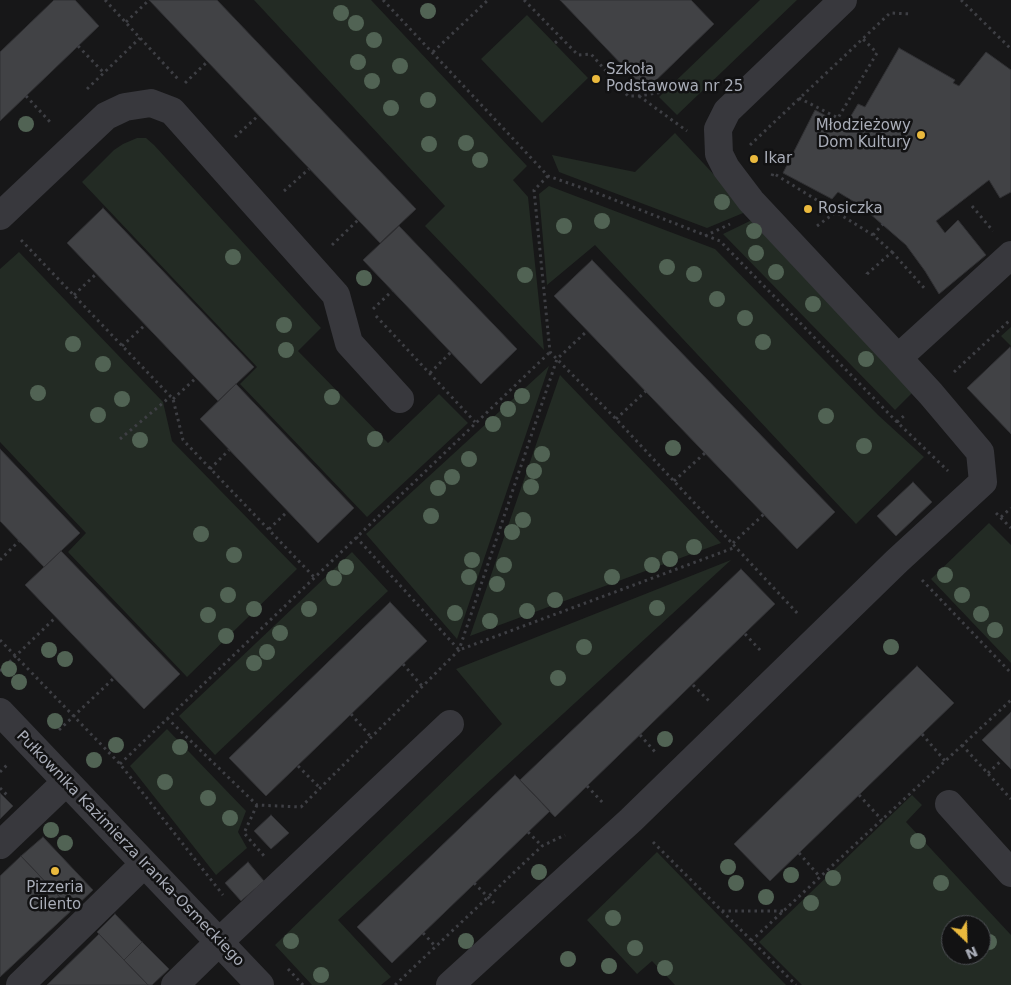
<!DOCTYPE html>
<meta charset="utf-8">
<style>
body{margin:0}
#map{position:relative;width:1011px;height:985px;overflow:hidden;background:#171718;font-family:"DejaVu Sans",sans-serif}
canvas{display:block}
.north{position:absolute;left:941px;top:915px;width:50px;height:50px;box-sizing:border-box;background:#121213;border:1px solid #4e5055;border-radius:50%;rotate:156deg;font-size:14px;font-weight:700;line-height:20px;text-align:center;color:#a9adb8}
.north::after{content:'';display:block;margin:auto;width:18px;height:22px;background:#eab93d;clip-path:polygon(50% 0,100% 100%,50% 72%,0 100%)}
</style>
<div id="map">
<canvas width="1011" height="985"></canvas>
<div class="north">N</div>
</div>
<script>
const g = document.querySelector('canvas').getContext('2d');
g.lineJoin = 'round';
function fill(path, color) { g.fillStyle = color; g.fill(path, 'evenodd'); }
const toPath = rows => new Path2D(rows.map(r => 'M' + r).join(''));
function strokePath(path, color, width, dash) { g.strokeStyle = color; g.lineWidth = width; g.lineCap = dash ? 'butt' : 'round'; g.setLineDash(dash || []); g.stroke(path); }
function write(font, color, halo, rows, align = 'center') {
  g.font = font + ' "DejaVu Sans",sans-serif'; g.lineWidth = 5; g.setLineDash([]); g.textBaseline = 'middle'; g.strokeStyle = halo; g.fillStyle = color; for (const [text, x, y, turn = 0] of rows) {
    g.save(); g.translate(x, y); g.rotate((+turn || 0) * Math.PI / 180); g.textAlign = isNaN(turn) ? turn : align; if (halo) g.strokeText(text, 0, 0); g.fillText(text, 0, 0); g.restore();
  }
}
fill(toPath([
 [254,0,371,0,527,166,513,180,528,197,544,350,425,226,445,206],
 [760,0,797,0,677,115,659,97],
 [527,15,588,78,542,123,481,59],
 [675,133,748,211,707,228,559,172,552,155,635,172],
 [137,138,146,138,154,145,321,328,298,351,388,443,439,394,468,423,367,517,240,384,257,367,82,182,114,150,123,144],
 [549,186,715,249,878,415,924,457,856,524,595,245,547,285,539,194],
 [754,219,915,390,895,410,723,234],
 [19,252,163,402,172,441,297,569,187,677,68,552,86,533,0,442,0,269],
 [1011,327,1011,346,1001,336],
 [549,366,457,639,366,534],
 [560,375,721,543,470,636],
 [989,523,1011,545,1011,663,931,579],
 [352,552,388,591,215,755,179,716],
 [731,560,338,920,391,977,381,985,312,985,275,945,502,724,456,669],
 [167,729,246,811,238,832,247,848,216,875,130,766],
 [912,795,922,805,906,822,1011,935,1011,985,802,985,759,942],
 [951,925,981,925,981,955,951,955],
 [657,852,786,985,675,985,652,961,637,974,587,920]
]), '#232b24');
const building = toPath([
 [54,0,75,0,99,26,0,121,0,52,54,0],
 [149,0,217,0,416,209,380,243,149,0],
 [560,0,691,0,714,24,646,90,560,0],
 [899,48,955,80,953,83,959,86,986,52,1011,70,1011,192,1000,198,989,180,936,221,945,233,958,220,986,255,939,294,925,271,906,245,861,206,838,192,832,199,783,173,815,110,845,126,858,104,865,107,899,48],
 [103,208,254,367,218,401,67,243,103,208],
 [399,226,517,349,481,384,363,260,399,226],
 [592,260,835,512,797,549,554,296,592,260],
 [1010,347,1011,349,1011,434,967,388,1010,347],
 [236,384,354,508,318,543,200,419,236,384],
 [0,449,80,533,44,567,0,521,0,449],
 [913,482,932,502,896,536,877,516,913,482],
 [61,551,180,674,144,709,25,585,61,551],
 [741,569,775,604,555,817,520,780,741,569],
 [390,602,427,641,266,796,229,758,390,602],
 [917,666,954,703,770,881,734,844,917,666],
 [1011,712,1011,769,982,740,1011,712],
 [515,775,550,811,392,963,357,927,515,775],
 [0,793,13,806,0,819,0,793],
 [271,815,289,833,271,849,254,831,271,815],
 [43,837,93,890,72,910,21,856,43,837],
 [21,856,72,910,0,977,0,876,21,856],
 [248,862,264,881,241,901,225,883,248,862],
 [115,914,142,942,124,960,97,932,115,914],
 [99,934,148,985,47,985,99,934],
 [142,942,169,969,152,985,148,985,124,960,142,942]
]);
fill(building, '#414245');
strokePath(building, '#313134', 1);
strokePath(toPath([
 [105,0,178,79],
 [383,0,548,176,597,193,720,241,897,422,948,471],
 [524,0,578,55,591,54,628,96,639,96,663,92],
 [961,0,1011,49],
 [126,22,149,0],
 [555,43,561,38],
 [78,46,104,73],
 [433,52,488,0],
 [185,83,207,62],
 [87,89,140,38],
 [26,96,51,123],
 [639,96,687,131],
 [799,98,838,118,877,53,863,39],
 [235,137,259,115],
 [750,145,890,13,912,14],
 [548,176,534,190,550,352,616,419,799,615],
 [772,176,773,173,836,212],
 [284,191,309,169],
 [972,206,993,231],
 [817,226,836,212,873,235,892,252,867,274,867,277],
 [873,235,883,224],
 [705,236,730,224],
 [21,240,173,399,183,440,314,577],
 [332,245,358,220],
 [892,252,926,290],
 [74,295,96,274],
 [373,309,392,291],
 [376,316,475,422],
 [122,346,145,325],
 [954,372,1011,319],
 [430,373,451,352],
 [173,399,196,378],
 [616,419,646,391],
 [897,422,906,414],
 [120,439,170,397],
 [210,469,229,450],
 [674,481,705,453],
 [996,513,1011,528],
 [1001,517,1011,508],
 [269,529,288,511],
 [356,537,459,650,736,547],
 [733,543,764,514],
 [0,560,19,541],
 [922,580,1011,673],
 [745,634,761,651],
 [0,640,120,764,223,895],
 [403,664,422,686],
 [0,671,56,617],
 [693,685,709,701],
 [351,714,371,737],
 [167,718,257,805,301,807,459,650,557,359,587,331],
 [59,730,114,678],
 [922,734,945,761],
 [640,735,656,753],
 [962,745,1011,799],
 [120,764,550,352],
 [298,766,320,788],
 [0,772,7,765],
 [988,773,1002,760],
 [587,786,604,804],
 [0,788,8,796],
 [859,795,882,820],
 [257,805,244,833,265,857],
 [528,832,542,846],
 [653,842,796,985],
 [799,853,820,877],
 [474,883,494,903],
 [722,911,783,911],
 [423,933,436,947],
 [751,941,1011,700],
 [288,969,303,985],
 [395,985,542,846,565,835]
]), '#3e3f44', 3, [2.5, 4]);
strokePath(toPath([
 [843,0,727,111,718,129,719,154,726,168,751,201,898,358,1011,255],
 [0,216,106,116,125,107,151,103,172,111,336,295,349,343,400,399],
 [0,712,260,985],
 [949,804,1011,873],
 [0,845,66,782],
 [20,985,144,864],
 [175,985,219,942,450,724],
 [450,985,631,820,897,561,983,482,980,452,931,394,898,358]
]), '#38383d', 28);
g.fillStyle = '#516354';
for (const [x, y] of [
 [428,11],
 [341,13],
 [356,23],
 [374,40],
 [358,62],
 [400,66],
 [372,81],
 [428,100],
 [391,108],
 [26,124],
 [466,143],
 [429,144],
 [480,160],
 [722,202],
 [602,221],
 [564,226],
 [754,231],
 [756,253],
 [233,257],
 [667,267],
 [776,272],
 [694,274],
 [525,275],
 [364,278],
 [717,299],
 [813,304],
 [745,318],
 [284,325],
 [763,342],
 [73,344],
 [286,350],
 [866,359],
 [103,364],
 [38,393],
 [522,396],
 [332,397],
 [122,399],
 [508,409],
 [98,415],
 [826,416],
 [493,424],
 [375,439],
 [140,440],
 [864,446],
 [673,448],
 [542,454],
 [469,459],
 [534,471],
 [452,477],
 [531,487],
 [438,488],
 [431,516],
 [523,520],
 [512,532],
 [201,534],
 [694,547],
 [234,555],
 [670,559],
 [472,560],
 [504,565],
 [652,565],
 [346,567],
 [945,575],
 [469,577],
 [612,577],
 [334,578],
 [497,584],
 [228,595],
 [962,595],
 [555,600],
 [657,608],
 [254,609],
 [309,609],
 [527,611],
 [455,613],
 [981,614],
 [208,615],
 [490,621],
 [995,630],
 [280,633],
 [226,636],
 [584,647],
 [891,647],
 [49,650],
 [267,652],
 [65,659],
 [254,663],
 [9,669],
 [558,678],
 [19,682],
 [55,721],
 [665,739],
 [116,745],
 [180,747],
 [94,760],
 [165,782],
 [208,798],
 [230,818],
 [51,830],
 [918,841],
 [65,843],
 [728,867],
 [539,872],
 [791,875],
 [833,878],
 [736,883],
 [941,883],
 [766,897],
 [811,903],
 [613,918],
 [291,941],
 [466,941],
 [989,942],
 [635,948],
 [568,959],
 [609,966],
 [665,968],
 [321,975]
]) { g.beginPath(); g.arc(x, y, 8, 0, 2 * Math.PI); g.fill(); }
for (const [x, y, r, color] of [
 [596,79,5,"#eab93d"],
 [921,135,5,"#eab93d"],
 [754,159,5,"#eab93d"],
 [808,209,5,"#eab93d"],
 [55,871,5,"#eab93d"]
]) { const dot = new Path2D(); dot.arc(x, y, r, 0, 2 * Math.PI); g.fillStyle = color; g.fill(dot); strokePath(dot, '#121213', 2); }
write('15px', '#a9adb8', '#121213', [
 ["Szkoła",606,70],
 ["Podstawowa nr 25",606,87],
 ["Młodzieżowy",911,126,"right"],
 ["Dom Kultury",911,143,"right"],
 ["Ikar",764,159],
 ["Rosiczka",818,209],
 ["Pizzeria",55,888,"center"],
 ["Cilento",55,905,"center"]
], 'left');
write('15px', '#a9adb8', '#121213', [
 ["Pułkownika Kazimierza Iranka-Osmeckiego",130,849,46]
]);
</script>
